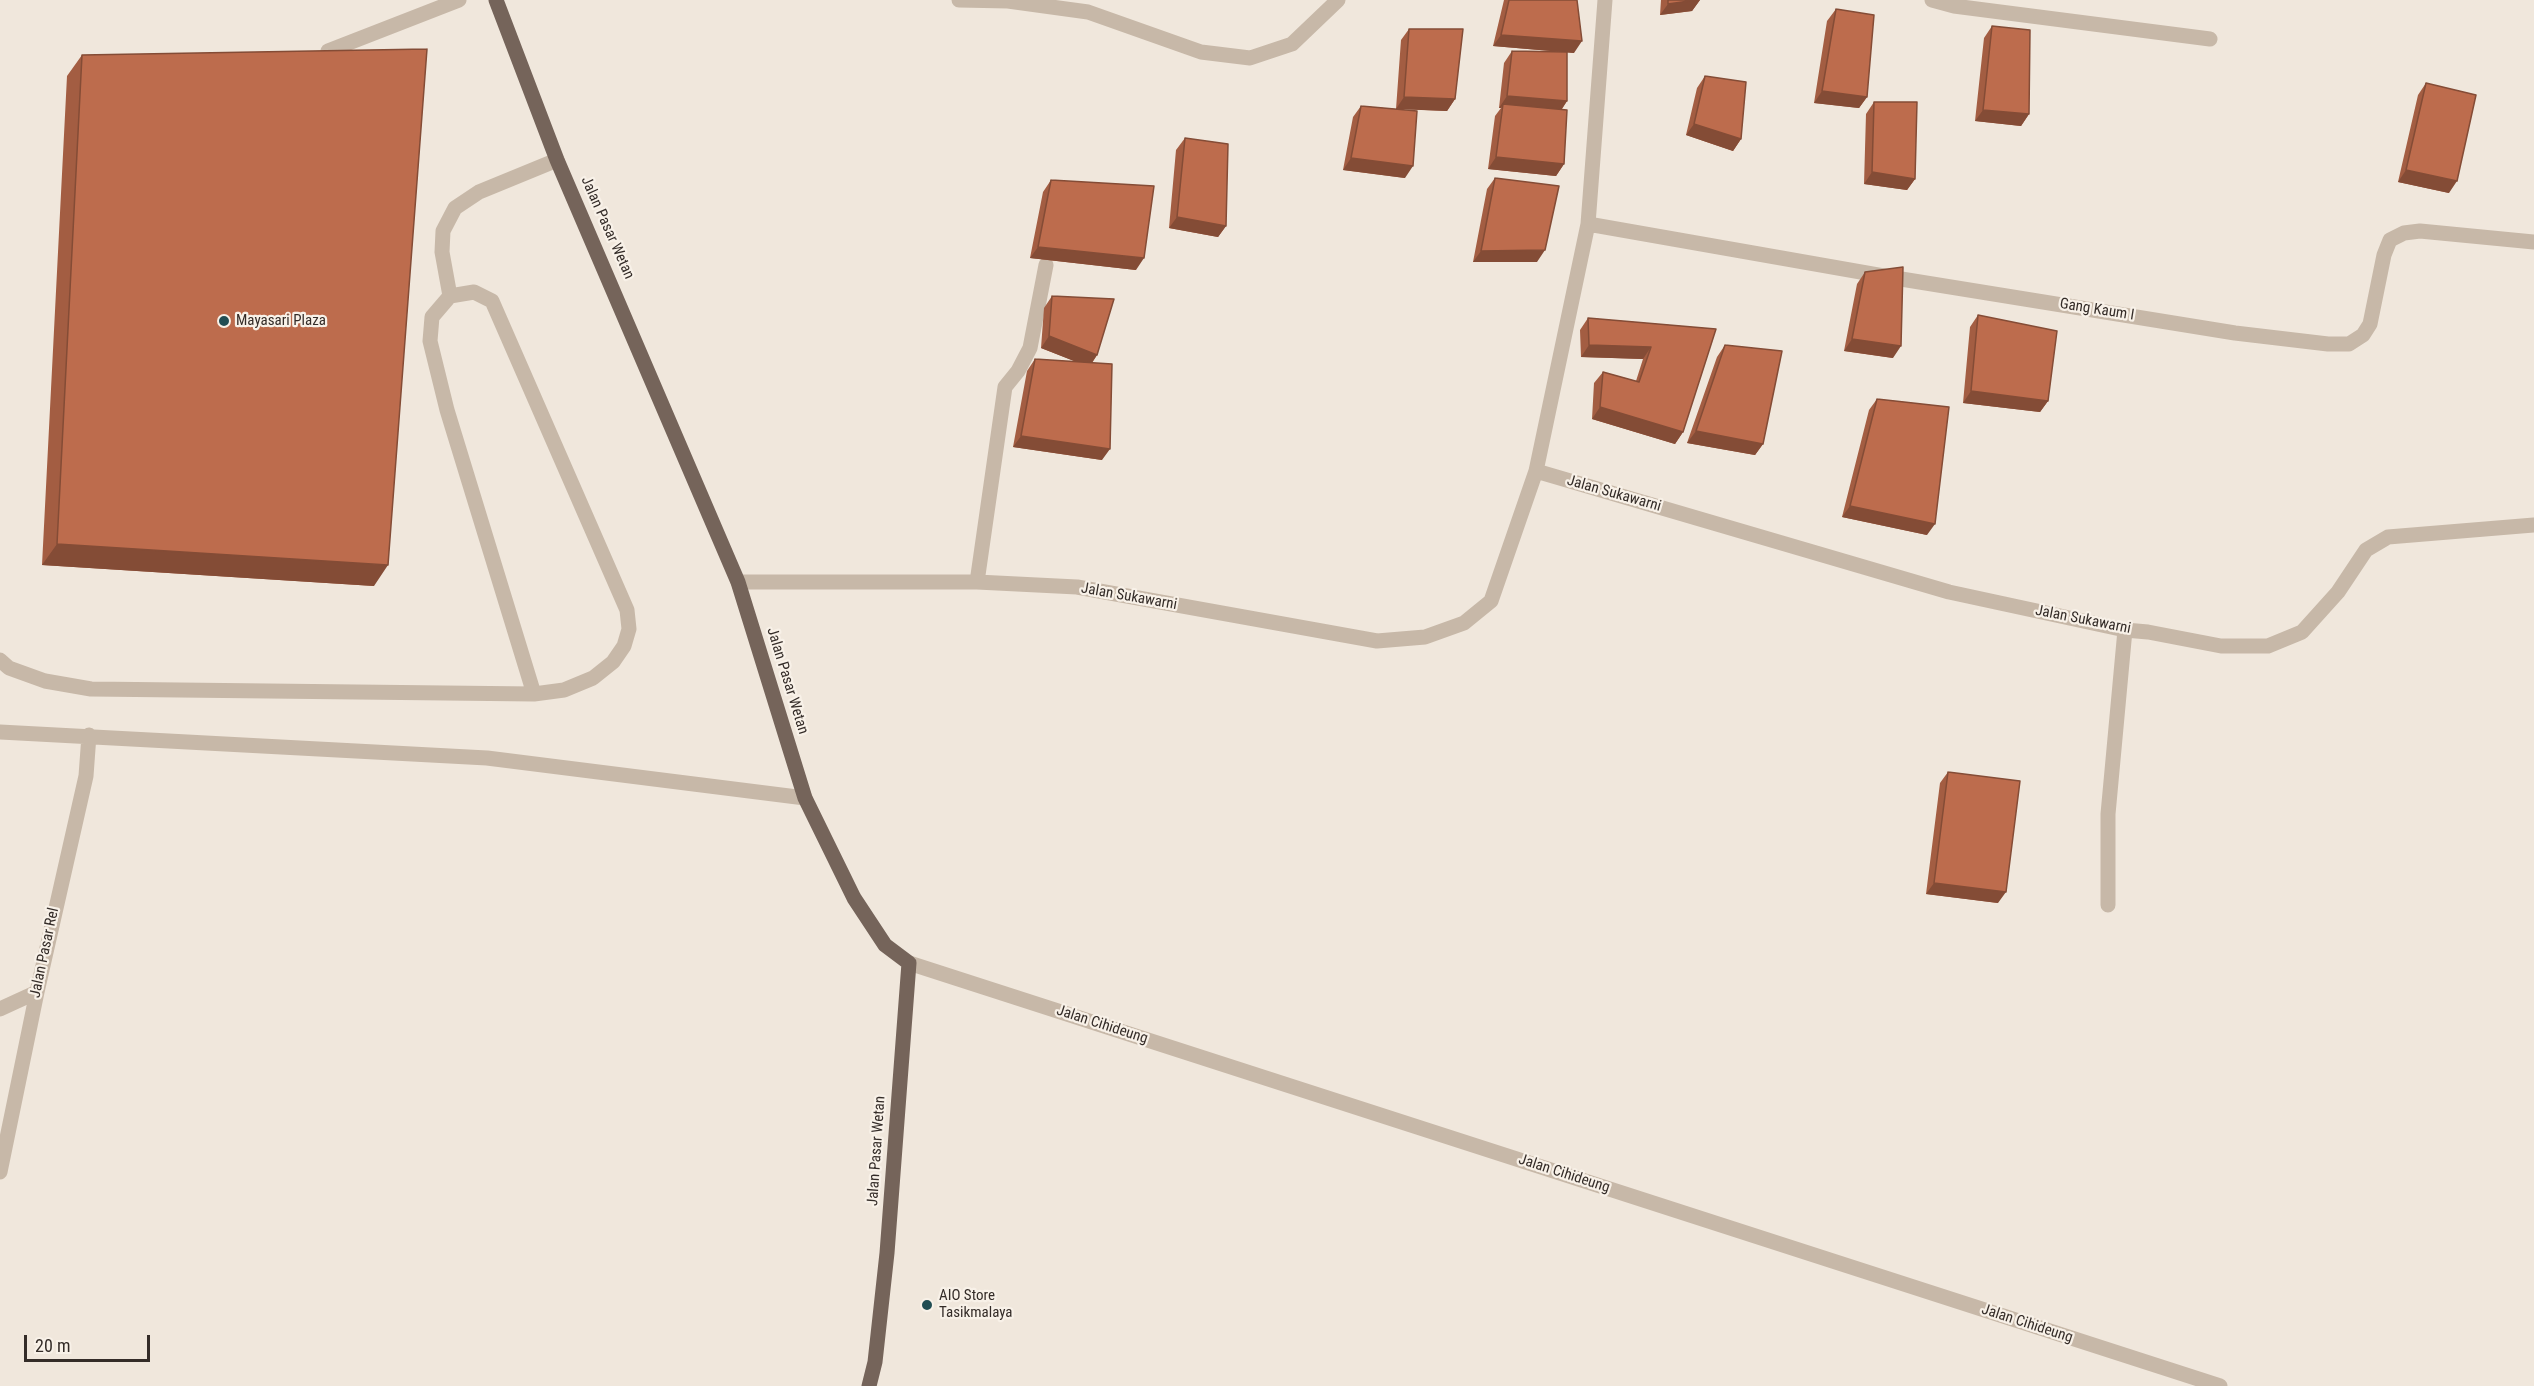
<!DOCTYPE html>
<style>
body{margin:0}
#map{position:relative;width:2534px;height:1386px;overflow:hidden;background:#f0e7dc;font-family:"Roboto Condensed",sans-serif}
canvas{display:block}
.scale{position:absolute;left:24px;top:1335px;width:126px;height:27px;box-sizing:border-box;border:3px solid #342c28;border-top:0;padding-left:8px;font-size:18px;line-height:21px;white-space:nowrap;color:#342c28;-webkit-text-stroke:4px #f8f1e8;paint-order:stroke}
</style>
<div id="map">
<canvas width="2534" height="1386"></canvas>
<div class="scale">20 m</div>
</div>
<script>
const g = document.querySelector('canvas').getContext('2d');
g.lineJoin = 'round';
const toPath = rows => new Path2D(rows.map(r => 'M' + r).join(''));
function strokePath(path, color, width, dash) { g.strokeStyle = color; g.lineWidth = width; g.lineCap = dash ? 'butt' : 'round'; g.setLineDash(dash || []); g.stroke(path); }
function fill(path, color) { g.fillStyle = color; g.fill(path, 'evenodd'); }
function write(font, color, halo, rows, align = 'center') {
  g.font = font + ' "Roboto Condensed",sans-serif'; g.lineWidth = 4.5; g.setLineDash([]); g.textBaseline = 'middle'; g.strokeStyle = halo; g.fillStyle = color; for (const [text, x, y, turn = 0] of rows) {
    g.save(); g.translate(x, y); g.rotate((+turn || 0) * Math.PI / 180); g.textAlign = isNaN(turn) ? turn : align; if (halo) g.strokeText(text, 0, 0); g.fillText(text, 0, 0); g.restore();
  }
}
strokePath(toPath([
 [959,0,1008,1,1088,12,1201,52,1250,58,1292,44,1338,0],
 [1932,0,1954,6,2210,39],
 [328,51,459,0],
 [1588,224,1895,278,2235,333,2328,344,2349,344,2363,335,2370,324,2384,255,2390,240,2404,233,2420,231,2534,242],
 [450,296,442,252,443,231,455,208,479,192,557,160],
 [1536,471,1588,224,1605,0],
 [738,582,977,582,1077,587,1377,641,1425,637,1464,623,1491,601,1536,471,1949,592,2125,630,2148,632,2221,646,2268,646,2302,632,2338,592,2366,550,2388,537,2534,525],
 [977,582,1005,387,1018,371,1030,348,1046,265],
 [0,660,9,668,45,681,91,689,534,694,564,690,593,678,613,662,624,646,629,629,627,610,492,301,474,292,450,296,432,317,430,341,447,410,534,694],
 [0,732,487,758,805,798],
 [2108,905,2108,814,2125,630],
 [909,963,2220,1386],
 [0,1009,37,992],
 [0,1172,37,992,86,776,89,735]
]), '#c7b8a8', 15);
strokePath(toPath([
 [496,0,557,160,738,582,805,798,854,898,885,945,909,963,887,1253,875,1362,869,1386]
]), '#75645a', 15);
fill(toPath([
 [1504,0,1577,0,1574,53,1493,46],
 [1661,0,1700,0,1692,11,1660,15],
 [1836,9,1867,97,1859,108,1814,103,1827,21],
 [1992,26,2029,114,2021,126,1975,121,1984,38],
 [1409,29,1455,99,1447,111,1401,109,1405,178,1343,170,1353,117,1361,106,1396,109,1401,40],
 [1512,51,1567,101,1562,109,1564,164,1556,176,1488,169,1495,116,1501,108,1499,108,1504,63],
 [82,55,374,586,42,565,67,76],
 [1705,76,1741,139,1733,151,1686,135,1697,88],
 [2426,83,2449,193,2398,182,2418,95],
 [1874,102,1915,179,1907,190,1864,184,1866,114],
 [1185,138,1226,226,1218,237,1169,228,1176,150],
 [1495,178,1537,262,1473,262,1487,189],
 [1051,180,1136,270,1030,258,1043,192],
 [1865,272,1893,358,1844,351,1857,284],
 [1052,296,1097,355,1092,363,1102,460,1013,447,1027,371,1035,359,1077,362,1041,348,1044,308],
 [1978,315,2048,401,2040,412,1963,403,1970,327],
 [1588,318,1716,329,1683,432,1675,444,1592,419,1594,383,1603,372,1636,381,1643,359,1581,357,1580,330],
 [1725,345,1763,444,1755,455,1687,443,1717,357],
 [1877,399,1927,535,1842,517,1869,410],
 [1948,772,1998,903,1926,894,1940,783]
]), '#a35d42');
fill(toPath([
 [1696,0,1700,0,1692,11,1660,15,1668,4],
 [1501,35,1582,41,1574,53,1493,46],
 [1822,91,1867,97,1859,108,1814,103],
 [1507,96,1567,101,1559,113,1503,104,1501,108,1499,108],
 [1404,97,1455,99,1447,111,1396,109],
 [1983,110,2029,114,2021,126,1975,121],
 [1694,124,1741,139,1733,151,1686,135],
 [1496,157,1564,164,1556,176,1488,169],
 [1351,158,1413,166,1405,178,1343,170],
 [2406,170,2457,181,2449,193,2398,182],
 [1872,172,1915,179,1907,190,1864,184],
 [1177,217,1226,226,1218,237,1169,228],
 [1038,247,1144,258,1136,270,1030,258],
 [1545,250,1537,262,1473,262,1481,251],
 [1049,336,1097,355,1089,367,1041,348],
 [1852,339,1901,346,1893,358,1844,351],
 [1589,345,1651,347,1643,359,1581,357],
 [1971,391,2048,401,2040,412,1963,403],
 [1600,407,1683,432,1675,444,1592,419],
 [1696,431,1763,444,1755,455,1687,443],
 [1021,436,1110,449,1102,460,1013,447],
 [1850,506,1935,524,1927,535,1842,517],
 [57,544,388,565,374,586,42,565],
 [1934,883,2006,892,1998,903,1926,894]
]), '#844c36');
const building = toPath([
 [1509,0,1577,0,1582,41,1501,35,1509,0],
 [1668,0,1696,0,1668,4,1668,0],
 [1836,9,1874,15,1867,97,1822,91,1836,9],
 [1992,26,2030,30,2029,114,1983,110,1992,26],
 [1409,29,1463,29,1455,99,1404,97,1409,29],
 [427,49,388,565,57,544,82,55,427,49],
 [1512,51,1567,52,1567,101,1507,96,1512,51],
 [1705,76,1746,82,1741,139,1694,124,1705,76],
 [2426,83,2476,95,2457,181,2406,170,2426,83],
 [1874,102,1917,102,1915,179,1872,172,1874,102],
 [1503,104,1567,110,1564,164,1496,157,1503,104],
 [1361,106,1417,111,1413,166,1351,158,1361,106],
 [1185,138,1228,144,1226,226,1177,217,1185,138],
 [1495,178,1559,186,1545,250,1481,251,1495,178],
 [1051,180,1154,186,1144,258,1038,247,1051,180],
 [1903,267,1901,346,1852,339,1865,272,1903,267],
 [1052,296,1114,299,1097,355,1049,336,1052,296],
 [1978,315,2057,331,2048,401,1971,391,1978,315],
 [1588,318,1716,329,1683,432,1600,407,1603,372,1639,382,1651,347,1589,345,1588,318],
 [1725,345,1782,351,1763,444,1696,431,1725,345],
 [1035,359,1112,364,1110,449,1021,436,1035,359],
 [1877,399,1949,407,1935,524,1850,506,1877,399],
 [1948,772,2020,781,2006,892,1934,883,1948,772]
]);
fill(building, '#bd6c4d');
strokePath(building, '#844c36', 1.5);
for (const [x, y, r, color] of [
 [224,321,6,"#214d53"],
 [927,1305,6,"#214d53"]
]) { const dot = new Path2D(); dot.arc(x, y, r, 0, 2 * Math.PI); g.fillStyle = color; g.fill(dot); strokePath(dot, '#f8f1e8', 2); }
write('15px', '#342c28', '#f8f1e8', [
 ["Jalan Pasar Wetan",607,228,66],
 ["Gang Kaum I",2097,310,9],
 ["Jalan Sukawarni",1614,494,16],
 ["Jalan Sukawarni",1129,597,10],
 ["Jalan Sukawarni",2083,620,11],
 ["Jalan Pasar Wetan",787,681,73],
 ["Jalan Pasar Rel",45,953,-78],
 ["Jalan Cihideung",1102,1025,18],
 ["Jalan Pasar Wetan",877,1151,-86],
 ["Jalan Cihideung",1564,1174,18],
 ["Jalan Cihideung",2027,1324,18]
]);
write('15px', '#342c28', '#f8f1e8', [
 ["Mayasari Plaza",236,321],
 ["AIO Store",939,1296],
 ["Tasikmalaya",939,1313]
], 'left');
</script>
